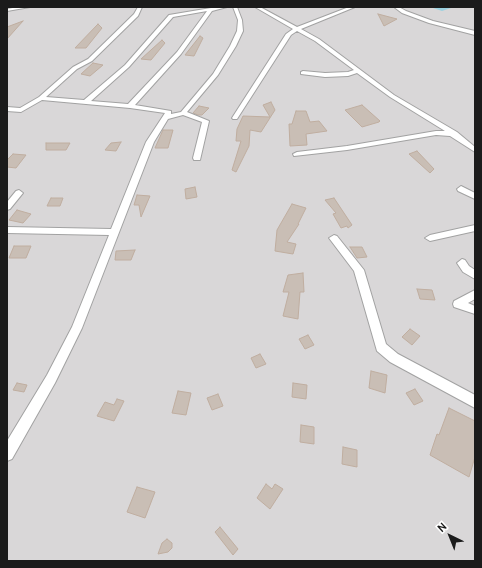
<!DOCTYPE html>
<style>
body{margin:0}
#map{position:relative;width:482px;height:568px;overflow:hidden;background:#eee8df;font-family:Cabin,sans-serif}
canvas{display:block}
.frame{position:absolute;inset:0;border:8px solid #1b1b1b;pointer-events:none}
.north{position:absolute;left:430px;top:516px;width:40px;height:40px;-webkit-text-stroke:3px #fff;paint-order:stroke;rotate:317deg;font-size:11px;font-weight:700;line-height:16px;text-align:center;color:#1b1b1b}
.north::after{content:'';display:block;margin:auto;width:14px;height:18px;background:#1b1b1b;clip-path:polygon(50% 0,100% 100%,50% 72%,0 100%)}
</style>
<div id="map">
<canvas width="482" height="568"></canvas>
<div class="frame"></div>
<div class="north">N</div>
</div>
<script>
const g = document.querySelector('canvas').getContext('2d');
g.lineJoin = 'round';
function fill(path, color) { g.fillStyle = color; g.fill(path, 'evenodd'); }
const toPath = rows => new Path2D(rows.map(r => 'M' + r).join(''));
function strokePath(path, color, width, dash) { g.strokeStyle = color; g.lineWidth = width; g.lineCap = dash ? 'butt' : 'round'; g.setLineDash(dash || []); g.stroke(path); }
fill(toPath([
 [7,7,475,7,475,561,7,561]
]), '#d9d7d8');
fill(toPath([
 [430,7,454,7,442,11,430,7]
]), '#9bd1e0');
const building = toPath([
 [378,14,397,19,384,26,378,14],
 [23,21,7,39,7,27,23,21],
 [98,24,102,28,86,48,75,48,98,24],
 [200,36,203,38,194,56,185,55,200,36],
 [162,40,165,43,151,60,141,59,162,40],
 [93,63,103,65,90,76,81,74,93,63],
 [271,102,275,110,261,132,250,130,249,146,236,172,232,170,241,141,236,141,237,129,243,116,270,117,263,105,271,102],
 [362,105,380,121,379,122,362,127,345,110,362,105],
 [199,106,209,108,202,115,198,115,193,113,199,106],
 [296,111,306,111,310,122,319,121,327,131,306,134,307,145,290,146,289,124,292,124,296,111],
 [163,130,173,130,168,148,155,148,163,130],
 [121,142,116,151,105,150,111,143,121,142],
 [46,143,70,143,66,150,46,150,46,143],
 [417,151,434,169,430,173,409,154,417,151],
 [13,154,26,155,16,168,7,167,7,160,13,154],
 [195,187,197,197,186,199,185,189,195,187],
 [137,195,150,196,141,217,139,205,134,205,137,195],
 [51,198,63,198,60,206,47,206,51,198],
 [334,198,352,225,348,228,347,226,341,228,333,214,336,213,325,200,334,198],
 [292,204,306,208,298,224,299,224,287,242,296,244,293,254,275,251,277,230,292,204],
 [17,210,31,214,23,223,9,220,17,210],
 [14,246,31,246,26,258,9,258,14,246],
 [350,247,362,247,367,257,357,258,350,247],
 [135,250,131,260,115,260,116,251,135,250],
 [303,273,304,292,300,292,298,319,283,316,289,292,283,292,288,275,303,273],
 [417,289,432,290,435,300,420,299,417,289],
 [410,329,420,336,412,345,402,337,410,329],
 [308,335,314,345,305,349,299,339,308,335],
 [260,354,266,364,256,368,251,358,260,354],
 [371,371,387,375,385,393,369,388,371,371],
 [17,383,27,385,24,392,13,390,17,383],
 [293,383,307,385,306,399,292,397,293,383],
 [415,389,423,401,414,405,406,393,415,389],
 [178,391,191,393,186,415,172,413,178,391],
 [218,394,223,406,212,410,207,398,218,394],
 [117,399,124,401,114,421,97,416,105,402,114,405,117,399],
 [449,408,475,421,475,457,469,477,430,455,437,434,439,435,449,408],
 [301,425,314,427,314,444,300,442,301,425],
 [343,447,357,450,357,467,342,464,343,447],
 [266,484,272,489,275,484,283,489,270,509,257,498,266,484],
 [137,487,155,492,145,518,127,512,137,487],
 [220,527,238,549,233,555,215,532,220,527],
 [167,539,172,543,172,548,168,552,158,554,162,543,167,539]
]);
fill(building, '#c9beb5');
strokePath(building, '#c0aea0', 1);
const minor = toPath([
 [18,7,30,7,7,11,7,9,18,7],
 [138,7,142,7,138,16,92,61,77,69,46,97,84,100,125,65,169,15,217,7,227,7,212,11,181,54,135,105,171,111,171,114,181,112,213,74,230,46,237,31,238,20,233,7,237,7,242,20,243,31,236,46,218,75,187,112,209,121,200,160,194,160,193,158,202,122,183,115,168,119,154,142,82,328,55,383,12,459,7,461,7,441,47,375,72,327,109,235,7,233,7,227,111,229,146,142,165,113,130,108,42,100,21,112,7,111,7,107,20,108,39,97,73,67,88,59,134,14,138,7],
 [207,11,177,52,128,104,91,101,129,67,173,17,207,11],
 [255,7,260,7,297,27,349,7,355,7,301,29,319,39,394,95,457,132,475,147,475,152,450,136,436,135,347,150,294,156,293,154,297,152,347,146,436,131,445,131,390,97,357,73,348,76,325,77,301,74,301,72,303,71,325,73,348,72,354,70,315,41,297,31,291,35,237,119,233,119,232,118,286,34,293,29,255,7],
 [394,7,399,7,406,11,433,21,475,31,475,35,429,23,402,13,394,7],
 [461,186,475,193,475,199,458,191,457,189,461,186],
 [19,190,23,193,10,209,7,210,7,202,16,191,19,190],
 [475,225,475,231,430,241,425,238,430,235,475,225],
 [334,235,337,236,364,270,386,344,398,354,475,395,475,408,390,362,377,351,354,271,329,238,334,235],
 [462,259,465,260,469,266,475,270,475,279,463,272,457,263,462,259],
 [475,290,475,299,468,303,475,306,475,314,454,307,453,304,454,301,475,290]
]);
strokePath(minor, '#a2a2a2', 2);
fill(minor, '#fff');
</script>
